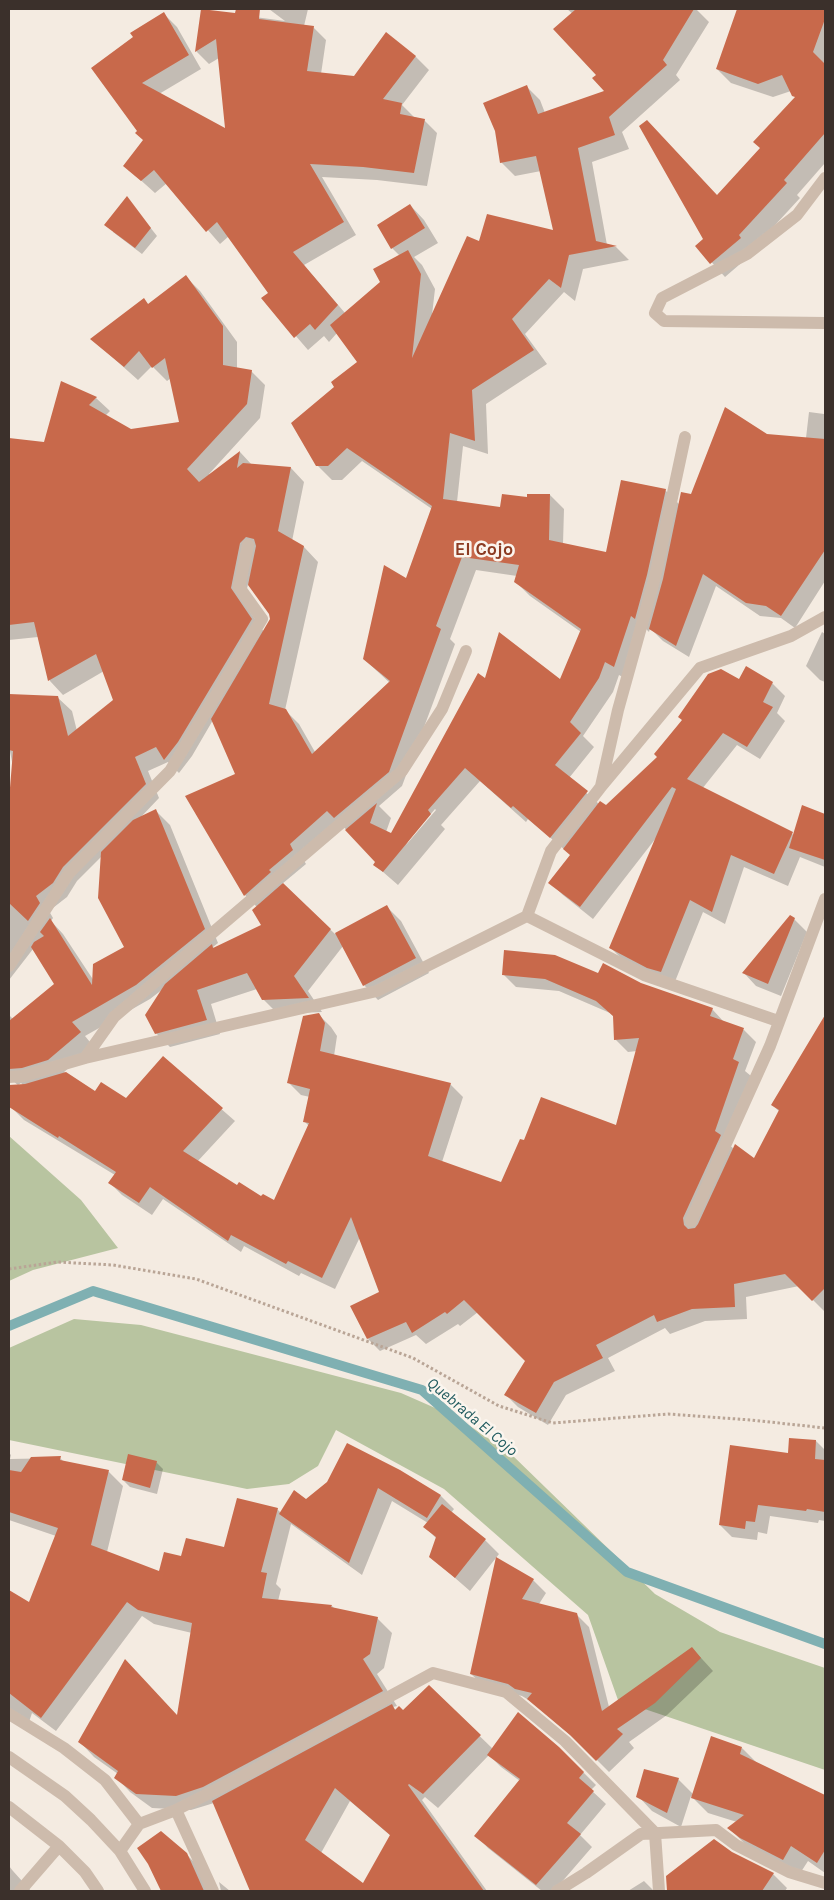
<!DOCTYPE html>
<style>
body{margin:0}
#map{position:relative;width:834px;height:1900px;overflow:hidden;background:#f4ebe1;font-family:Karla,sans-serif}
canvas{display:block}
.frame{position:absolute;inset:0;border:10px solid #3b302b;pointer-events:none}
</style>
<div id="map">
<canvas width="834" height="1900"></canvas>
<div class="frame"></div>
</div>
<script>
const g = document.querySelector('canvas').getContext('2d');
g.lineJoin = 'round';
function fill(path, color) { g.fillStyle = color; g.fill(path, 'evenodd'); }
const toPath = rows => new Path2D(rows.map(r => 'M' + r).join(''));
function strokePath(path, color, width, dash) { g.strokeStyle = color; g.lineWidth = width; g.lineCap = dash ? 'butt' : 'round'; g.setLineDash(dash || []); g.stroke(path); }
function write(font, color, halo, rows, align = 'center') {
  g.font = font + ' Karla,sans-serif'; g.lineWidth = 5; g.setLineDash([]); g.textBaseline = 'middle'; g.strokeStyle = halo; g.fillStyle = color; for (const [text, x, y, turn = 0] of rows) {
    g.save(); g.translate(x, y); g.rotate((+turn || 0) * Math.PI / 180); g.textAlign = isNaN(turn) ? turn : align; if (halo) g.strokeText(text, 0, 0); g.fillText(text, 0, 0); g.restore();
  }
}
fill(toPath([
 [9,1136,81,1200,118,1248,33,1270,9,1281],
 [74,1319,141,1325,401,1393,458,1418,510,1453,655,1594,720,1632,825,1668,825,1770,618,1700,588,1615,444,1489,336,1430,318,1466,289,1484,247,1489,9,1440,9,1348]
]), '#b8c4a0');
fill(toPath([
 [269,9,308,9,304,26,313,27,326,40,321,74,354,78,387,34,416,57,429,70,402,105,414,117,424,120,437,133,427,186,377,180,322,177,356,235,304,265,345,313,382,282,400,256,392,248,410,205,424,220,438,243,414,257,422,265,435,289,432,315,480,243,555,232,541,171,515,176,501,162,526,86,540,100,545,113,606,91,597,75,573,14,567,9,696,9,709,22,676,75,680,80,622,132,629,149,592,162,607,245,616,247,629,260,583,269,575,301,564,292,525,334,547,364,486,404,488,454,463,446,457,502,501,508,528,499,550,495,564,509,563,544,607,554,665,490,680,505,767,436,806,438,809,412,824,414,825,376,825,581,795,628,781,618,760,616,716,586,689,657,663,641,650,628,649,632,645,628,628,680,619,675,613,692,583,736,594,747,569,778,599,804,606,807,740,681,746,668,772,683,785,696,777,713,785,721,760,759,737,745,702,789,794,835,802,807,825,816,825,867,800,857,788,886,744,867,725,924,703,912,674,984,624,961,611,948,656,838,593,919,563,895,550,882,571,855,528,819,526,822,480,781,441,825,445,829,398,885,375,865,376,862,341,824,303,859,306,864,282,884,335,934,387,907,401,921,429,973,378,1000,364,985,343,946,308,991,322,1012,278,1014,263,999,257,989,211,1004,220,1034,170,1047,156,1033,163,989,150,999,85,1036,94,1047,64,1072,95,1093,126,1099,163,1058,235,1121,197,1162,237,1187,275,1202,309,1126,304,1121,310,1097,301,1095,289,1083,318,1014,331,1027,337,1036,334,1056,450,1084,463,1097,442,1162,502,1183,525,1142,616,1126,637,1051,628,1052,615,1039,614,1017,610,1013,559,991,516,987,504,975,599,975,641,984,712,1009,724,1022,744,1030,756,1042,745,1071,751,1076,727,1143,734,1149,755,1160,780,1112,772,1105,825,1017,825,1312,799,1286,746,1297,747,1319,705,1321,670,1334,665,1328,608,1358,615,1371,566,1395,548,1425,518,1407,506,1395,526,1361,478,1312,460,1326,458,1324,426,1344,416,1335,380,1351,368,1339,381,1293,360,1237,335,1289,301,1273,299,1276,244,1246,241,1252,163,1199,152,1215,122,1195,110,1183,115,1175,24,1120,11,1107,24,1086,21,1083,18,1085,9,1078,9,1015,13,1019,56,985,33,949,9,980,9,814,13,767,9,746,9,695,57,697,72,711,77,731,115,700,104,671,63,695,50,681,38,637,9,640,9,439,45,444,96,398,110,411,105,416,131,430,180,423,171,378,167,381,152,366,138,380,92,339,144,300,149,305,186,277,200,291,237,342,237,368,251,371,265,385,260,418,209,474,210,475,240,452,252,465,291,468,304,482,292,541,304,547,318,562,285,710,299,724,315,752,390,683,364,659,406,580,432,509,362,461,342,480,332,480,317,465,336,387,359,363,337,333,329,342,324,336,308,350,263,298,270,293,229,236,220,244,167,183,155,193,125,166,144,140,93,68,164,14,177,27,201,69,159,94,226,130,219,58,209,64,196,51,202,10,285,21],
 [476,570,517,576,515,581,530,596,581,632,561,681,486,680,392,834,386,832,391,818,379,806,402,786,455,644,450,639],
 [248,584,270,614,271,619,264,632,244,603],
 [213,720,237,774,245,895,257,907,263,926,215,949,213,947,218,943,170,825,156,811,140,818,159,798,148,771,168,762,179,773,192,756],
 [435,809,436,810,406,845,409,840],
 [102,856,125,948,94,981,63,934,51,921,53,918,49,911,67,897,77,881],
 [738,9,825,9,825,163,797,195,800,198,752,250,754,252,725,277,697,246,704,239,718,197,761,149,796,98,791,91,773,97,731,83,717,69],
 [127,198,157,236,142,254,113,232],
 [822,632,825,634,825,682,820,680,806,666],
 [794,919,807,932,781,996,756,986,744,973],
 [816,1441,825,1450,825,1521,819,1520,818,1523,770,1516,767,1534,758,1532,757,1540,732,1537,720,1525,790,1454],
 [9,1453,11,1455,10,1459,60,1458,64,1462,108,1471,123,1486,107,1552,159,1573,182,1558,225,1549,277,1509,281,1513,306,1500,399,1471,441,1496,454,1509,451,1513,485,1540,499,1554,470,1591,431,1557,437,1539,425,1527,428,1523,392,1501,362,1575,291,1524,276,1584,281,1589,278,1601,332,1606,335,1609,377,1618,392,1633,384,1668,377,1674,397,1706,393,1707,396,1710,403,1712,429,1687,493,1749,559,1748,596,1785,591,1790,606,1804,580,1835,592,1847,554,1891,542,1891,488,1848,476,1835,520,1781,501,1767,489,1755,438,1808,425,1797,422,1800,487,1891,251,1891,214,1803,191,1810,152,1808,130,1792,116,1777,118,1774,94,1757,80,1742,178,1717,192,1633,154,1624,142,1616,56,1731,32,1713,29,1722,9,1715,9,1604,14,1595,30,1604,56,1536,9,1520],
 [350,1801,391,1836,364,1885,321,1853],
 [156,1462,163,1469,157,1494,130,1487,123,1480],
 [533,1580,546,1593,539,1604,576,1614,589,1627,609,1707,692,1648,713,1671,667,1715,629,1742,634,1748,609,1772,583,1746,532,1702,522,1696,484,1686,471,1674],
 [742,1748,758,1764,825,1797,825,1873,808,1861,799,1875,745,1844,729,1828,737,1822,708,1813,691,1796,681,1827,652,1811,638,1796,678,1779,693,1794],
 [732,1853,773,1874,787,1888,785,1891,668,1891,667,1876],
 [186,1854,201,1869,212,1891,162,1891,149,1864],
 [9,1866,13,1871,31,1891,9,1891],
 [644,1881,654,1891,628,1891],
 [219,1882,230,1891,221,1891]
]), '#0003');
strokePath(toPath([
 [9,1326,93,1291,422,1390,627,1572,825,1644]
]), '#7fb0b2', 10);
fill(toPath([
 [201,9,235,13,236,9,260,9,259,19,314,26,307,71,354,76,386,32,416,56,383,99,402,103,400,114,425,119,414,173,363,167,310,164,344,222,293,252,338,305,315,330,310,324,294,338,261,298,268,293,217,222,206,232,154,170,141,181,123,166,143,140,135,133,137,131,91,68,133,37,130,33,164,12,189,55,142,83,225,128,216,39,195,52],
 [576,9,694,9,663,60,667,65,609,117,615,135,578,148,596,241,617,246,569,255,561,288,549,279,512,319,534,350,472,390,475,441,450,433,443,499,500,507,502,494,527,497,527,494,550,494,549,540,606,552,621,480,666,489,647,575,635,619,631,616,614,667,605,662,599,678,570,722,581,733,555,765,588,791,550,838,513,806,511,808,465,768,428,810,431,814,383,872,373,865,375,862,345,830,377,803,370,823,391,833,478,673,485,678,499,632,560,679,581,629,514,582,519,565,462,557,436,626,441,629,389,772,334,818,327,811,290,844,293,850,269,870,271,872,244,896,185,796,235,774,211,719,270,619,269,614,248,585,256,546,254,539,246,537,240,543,231,588,252,619,178,742,164,760,156,747,135,757,146,784,63,867,53,883,36,896,40,903,28,921,9,903,9,800,13,751,9,750,9,694,58,696,68,736,113,700,96,654,48,681,34,622,9,625,9,438,44,442,61,381,97,397,89,405,131,429,179,422,165,358,152,368,139,351,124,367,90,339,144,298,148,304,186,275,223,326,223,365,252,370,247,404,187,469,199,482,240,451,237,468,243,463,291,467,278,531,304,546,269,704,286,709,312,754,390,681,363,659,384,565,406,578,432,506,347,448,328,466,316,466,291,423,334,387,331,382,357,362,330,325,380,282,373,269,408,250,421,274,412,358,467,236,479,241,487,214,553,230,536,156,500,163,495,131,483,103,527,85,538,114,604,91,592,78,596,75,553,29],
 [737,9,825,9,825,19,813,52,825,64,825,133,784,180,787,183,739,235,741,238,710,264,695,246,703,239,639,126,647,120,717,195,760,148,753,142,795,97,792,96,782,75,758,84,716,69],
 [127,196,151,228,135,248,104,225],
 [410,204,425,228,391,249,377,225],
 [725,407,767,434,825,439,825,550,781,616,766,606,746,603,703,574,676,646,649,629,663,579,681,492,691,494],
 [746,666,773,682,763,702,773,707,747,747,723,733,687,779,793,832,774,874,731,855,712,912,690,900,661,972,647,968,609,948,676,789,672,787,580,907,548,883,570,855,563,849,600,801,606,805,657,757,654,754,682,720,678,717,708,674,721,669,739,679],
 [802,805,825,814,825,860,789,848],
 [156,809,205,929,136,985,72,1022,81,1032,48,1060,22,1068,9,1069,9,1021,54,984,31,947,34,942,44,936,40,932,50,918,92,985,93,964,124,947,98,898,101,852,133,820],
 [283,883,331,929,294,976,309,998,262,1000,247,973,197,990,207,1020,155,1034,145,1015,165,984,212,944,213,948,261,925,252,910],
 [387,905,416,958,363,986,335,933],
 [790,915,795,918,768,984,742,973],
 [504,950,555,955,598,973,603,963,641,983,713,1008,710,1016,744,1028,733,1059,739,1062,715,1131,721,1135,683,1218,684,1225,688,1229,695,1228,698,1224,735,1144,754,1158,779,1110,771,1105,825,1015,825,1288,812,1301,785,1274,734,1284,735,1307,692,1309,657,1322,654,1315,596,1345,603,1358,554,1382,536,1413,504,1395,525,1361,464,1300,447,1314,445,1312,412,1333,406,1322,367,1339,350,1306,379,1292,351,1217,322,1278,288,1261,286,1264,231,1235,228,1241,150,1187,139,1203,108,1183,116,1172,59,1136,58,1138,9,1107,9,1085,25,1084,66,1072,95,1091,101,1082,126,1098,163,1056,223,1108,183,1151,237,1185,239,1182,261,1196,263,1194,274,1200,309,1123,303,1122,310,1089,287,1083,303,1016,319,1013,325,1023,320,1051,451,1083,428,1156,501,1182,520,1139,524,1140,541,1097,616,1125,639,1038,614,1040,613,1016,596,1001,545,979,502,975],
 [789,1438,816,1440,815,1459,825,1460,825,1512,807,1509,806,1511,758,1505,755,1522,746,1521,745,1529,719,1525,730,1445,788,1453],
 [347,1443,400,1470,441,1495,427,1518,378,1488,349,1563,279,1514,294,1490,306,1499,327,1482],
 [128,1454,157,1461,150,1488,122,1480],
 [61,1456,60,1460,109,1470,91,1545,159,1571,164,1552,181,1556,186,1538,224,1547,237,1498,278,1508,261,1572,267,1573,262,1598,332,1605,331,1607,378,1617,370,1654,363,1659,383,1691,203,1787,176,1796,136,1794,114,1778,118,1771,78,1742,125,1659,177,1715,192,1623,138,1610,127,1602,41,1718,9,1693,9,1590,29,1602,58,1528,9,1512,9,1470,21,1472,31,1457],
 [442,1504,486,1539,455,1578,429,1557,436,1537,423,1527],
 [496,1557,534,1579,522,1599,577,1613,602,1711,692,1647,701,1658,655,1703,617,1729,623,1734,596,1761,570,1735,527,1699,532,1693,515,1689,508,1684,470,1674],
 [429,1685,481,1735,423,1794,409,1784,408,1785,484,1891,250,1891,212,1801,392,1704,395,1710,399,1706,403,1710],
 [335,1788,390,1835,363,1883,305,1840],
 [518,1712,559,1747,584,1772,579,1778,594,1791,567,1823,581,1834,536,1885,474,1836,520,1779,487,1755],
 [711,1736,742,1747,740,1754,825,1795,825,1850,817,1863,791,1846,783,1860,740,1838,727,1828,744,1815,691,1798],
 [644,1769,679,1778,667,1813,636,1797],
 [161,1831,187,1853,204,1891,161,1891,148,1864,137,1848],
 [714,1839,732,1852,774,1873,762,1891,667,1891,666,1876]
]), '#c8694b');
strokePath(toPath([
 [9,1269,57,1262,113,1265,196,1279,413,1358,499,1406,553,1423,668,1414,751,1420,825,1428]
]), '#b9a596', 3, [2.5, 2.5]);
strokePath(toPath([
 [825,178,797,215,747,254,662,298,655,313,664,321,825,323],
 [601,786,618,710,655,577,685,437],
 [527,916,644,975,778,1021],
 [9,966,69,873,170,771,262,619,239,587,248,545],
 [85,1058,114,1017,402,771,442,709,466,651],
 [9,1077,23,1076,85,1058,377,991,527,916,551,851,600,788,700,668,791,636,825,617],
 [691,1221,770,1046,825,899],
 [9,1714,64,1748,105,1780,139,1824],
 [9,1757,65,1796,91,1820,120,1851,145,1891],
 [9,1807,59,1846,85,1872,98,1891],
 [176,1810,213,1891],
 [120,1851,139,1824,176,1810,243,1776,433,1673,506,1692,565,1741,655,1833,659,1891],
 [20,1891,59,1846],
 [557,1891,586,1873,641,1834,716,1830,736,1845,789,1872,825,1883]
]), '#cdbbac', 12);
write('italic 16px', '#1f5a5e', '#fbf5ee', [
 ["Quebrada El Cojo",472,1417,40]
]);
write('bold 18px', '#8c3b22', '#fbf5ee', [
 ["El Cojo",484,550]
]);
</script>
